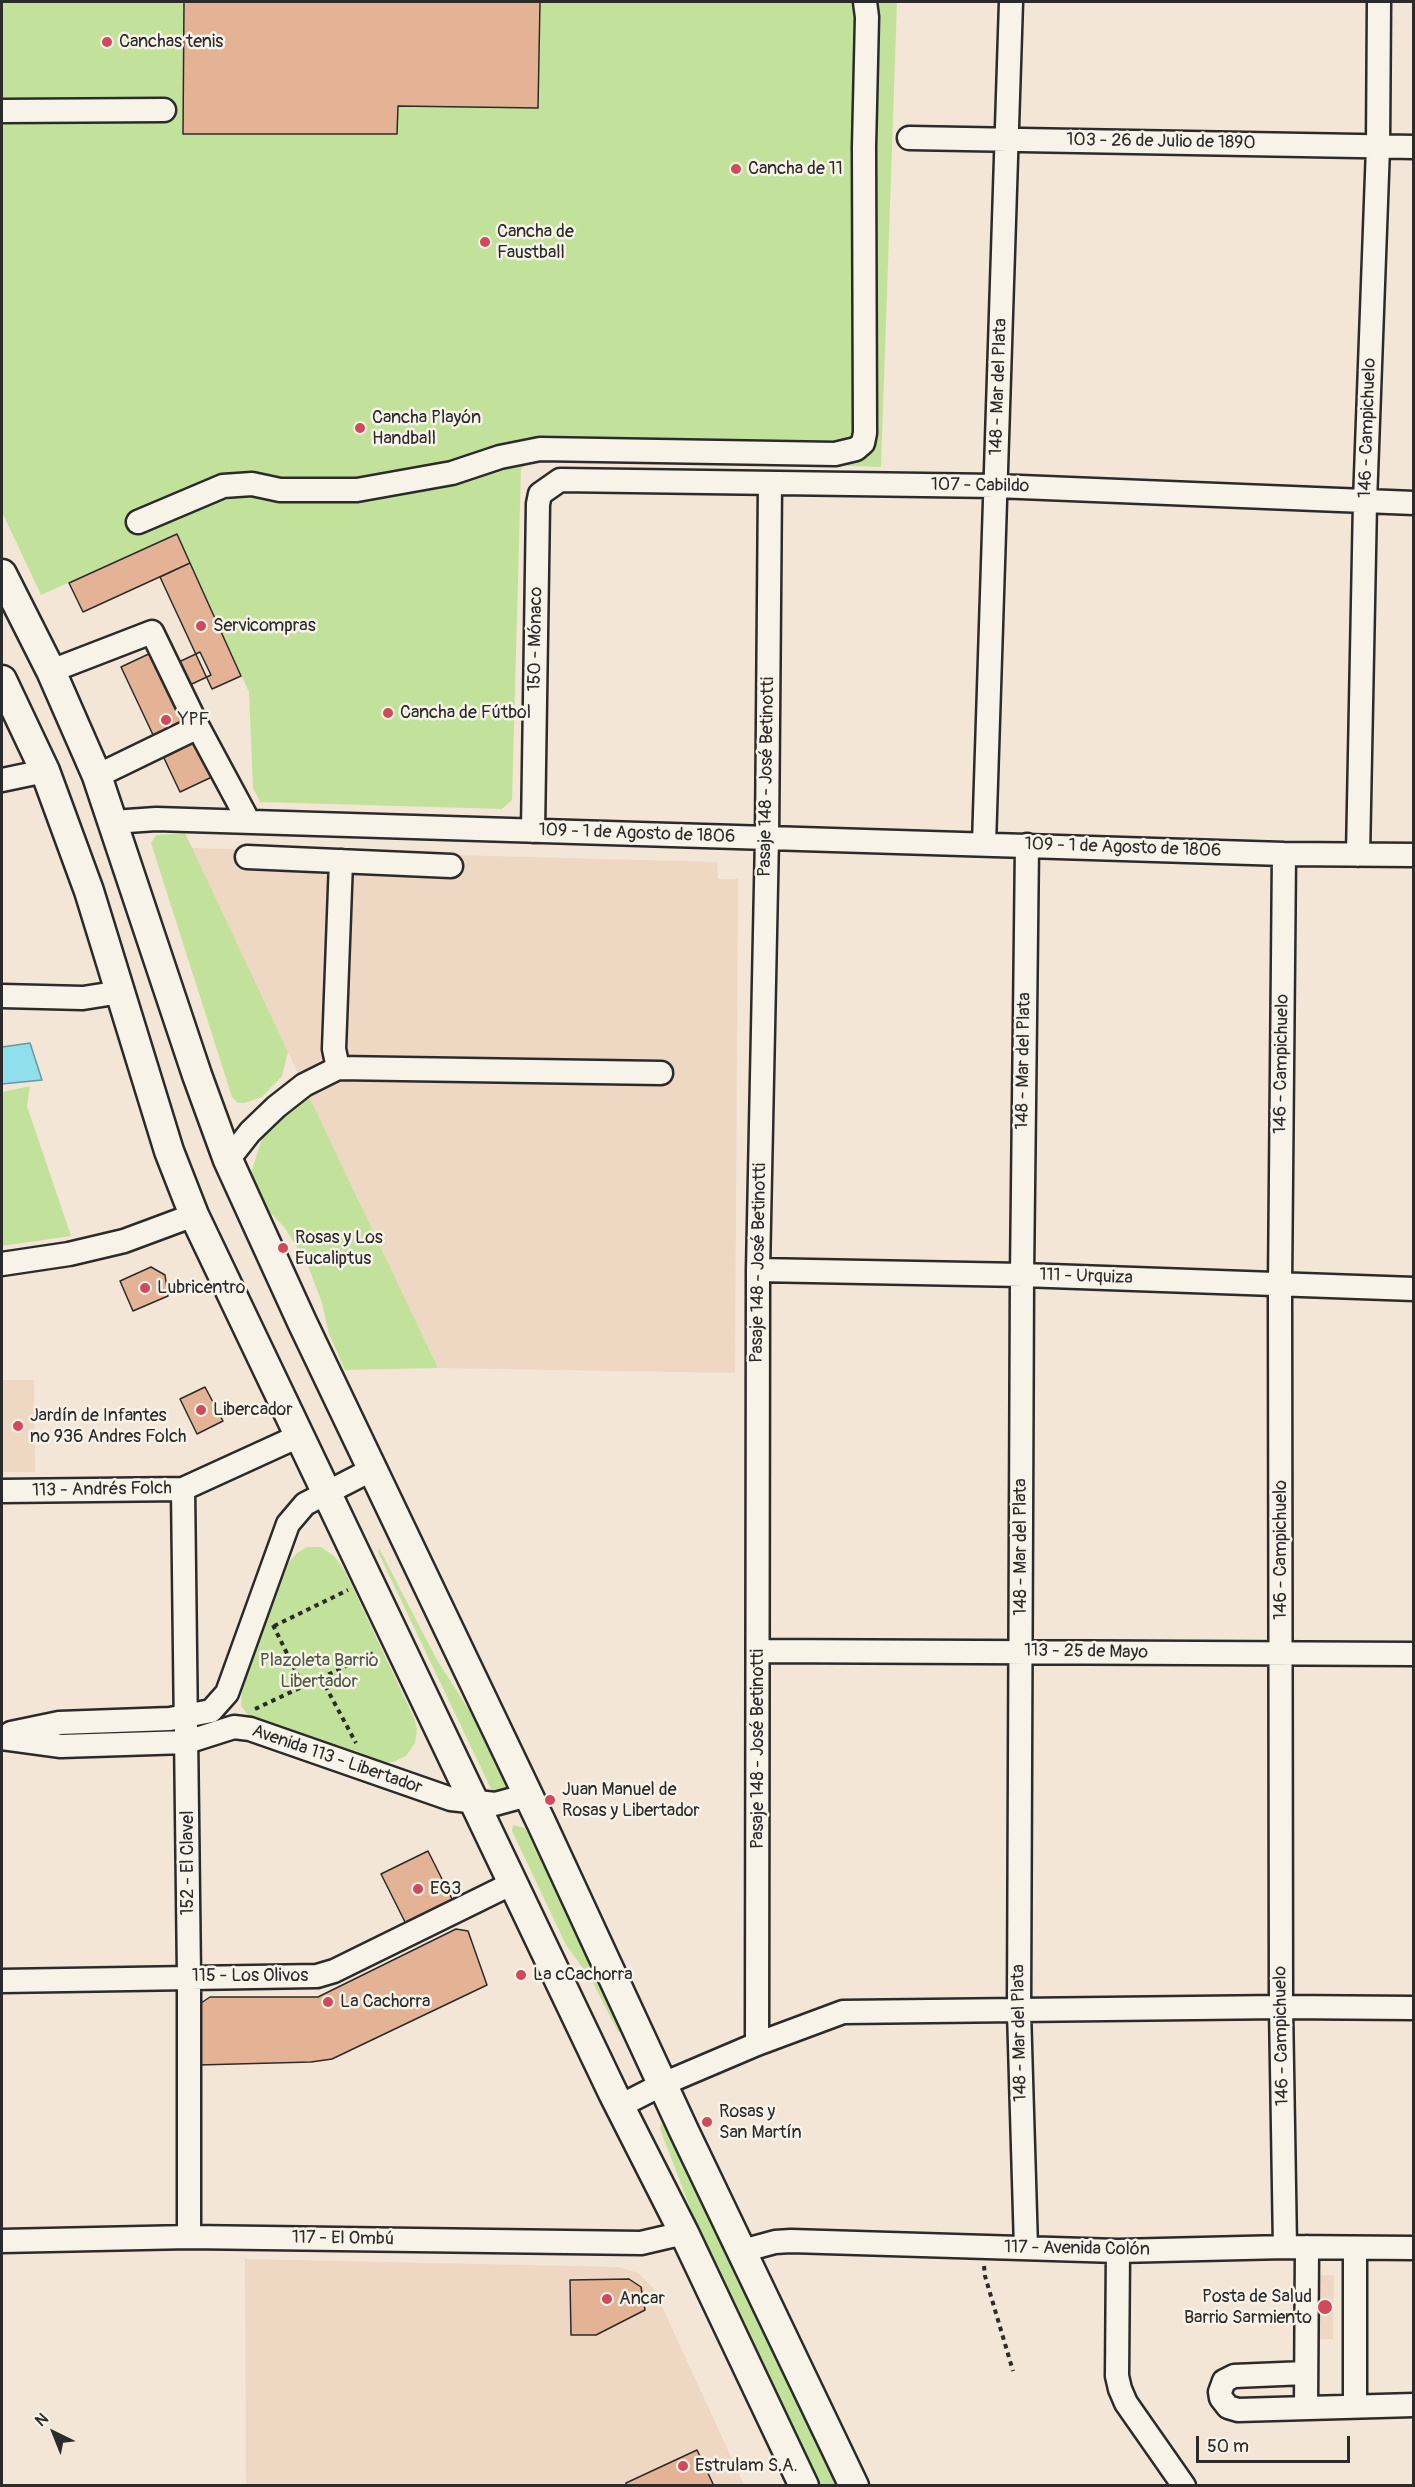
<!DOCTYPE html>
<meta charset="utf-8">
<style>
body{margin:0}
#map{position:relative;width:1415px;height:2487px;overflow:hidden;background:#f3e6d7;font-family:Pangolin,sans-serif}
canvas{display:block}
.frame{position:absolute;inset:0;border:3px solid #2b2b2b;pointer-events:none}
.north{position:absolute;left:24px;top:2403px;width:60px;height:60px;-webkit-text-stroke:4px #f7f3e8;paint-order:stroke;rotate:317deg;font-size:16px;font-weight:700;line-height:24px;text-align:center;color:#2b2b2b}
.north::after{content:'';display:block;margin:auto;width:21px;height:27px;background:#2b2b2b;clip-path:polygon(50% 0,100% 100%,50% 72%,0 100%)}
.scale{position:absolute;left:1196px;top:2436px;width:154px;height:27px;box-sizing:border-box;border:3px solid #2b2b2b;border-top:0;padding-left:8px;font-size:18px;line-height:21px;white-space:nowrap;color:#2b2b2b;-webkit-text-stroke:4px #f7f3e8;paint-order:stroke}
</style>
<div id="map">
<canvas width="1415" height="2487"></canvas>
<div class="frame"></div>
<div class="north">N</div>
<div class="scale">50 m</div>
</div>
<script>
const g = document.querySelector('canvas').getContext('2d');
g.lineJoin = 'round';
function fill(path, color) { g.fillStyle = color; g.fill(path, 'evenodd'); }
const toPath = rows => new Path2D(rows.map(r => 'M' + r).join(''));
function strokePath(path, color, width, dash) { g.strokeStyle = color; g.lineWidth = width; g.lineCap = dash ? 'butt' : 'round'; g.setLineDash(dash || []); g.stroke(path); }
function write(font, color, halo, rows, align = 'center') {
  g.font = font + ' Pangolin,sans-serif'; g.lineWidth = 5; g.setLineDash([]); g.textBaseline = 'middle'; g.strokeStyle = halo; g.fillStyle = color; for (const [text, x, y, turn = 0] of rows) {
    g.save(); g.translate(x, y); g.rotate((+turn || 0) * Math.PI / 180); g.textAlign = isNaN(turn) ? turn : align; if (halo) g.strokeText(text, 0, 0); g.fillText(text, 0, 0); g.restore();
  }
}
fill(toPath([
 [191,848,717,862,718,879,738,879,735,1373,438,1368],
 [2,1380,34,1380,35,1472,2,1472],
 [245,2259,619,2267,638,2273,654,2289,744,2485,246,2485],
 [1317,2275,1334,2275,1333,2339,1316,2339]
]), '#eed7c3');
fill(toPath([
 [2,2,897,2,881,467,535,456,521,469,512,800,502,809,260,802,253,788,249,692,177,534,41,595,2,512],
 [185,833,288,1052,282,1076,262,1097,245,1103,238,1103,232,1097,151,843,156,835],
 [30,1086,27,1106,71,1236,2,1246,2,1092],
 [307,1092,438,1368,345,1370,329,1334,322,1303,307,1263,284,1227,257,1199,252,1170,263,1135],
 [307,1547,321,1547,334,1556,345,1571,414,1718,417,1729,415,1743,406,1756,393,1762,381,1763,251,1719,241,1706,242,1689,289,1562,297,1553],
 [379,1548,437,1660,471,1713,509,1791,493,1793,378,1552],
 [513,1825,525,1828,623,2032,618,2032,591,1979,566,1945,512,1831],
 [661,2123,665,2128,836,2485,821,2485,692,2213,660,2129]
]), '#c2e29b');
const water = toPath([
 [30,1043,42,1080,2,1084,2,1047,30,1043]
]);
fill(water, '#8fdfec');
strokePath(water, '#67979f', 1.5);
const building = toPath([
 [184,2,540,2,538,108,398,106,397,134,183,134,184,2],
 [177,534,190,563,83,612,69,583,177,534],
 [190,563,241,676,212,689,160,577,190,563],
 [155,651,164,669,200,652,211,675,175,692,214,776,180,792,121,667,155,651],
 [151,1267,165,1275,168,1296,133,1311,120,1281,151,1267],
 [205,1387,223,1421,197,1434,180,1399,205,1387],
 [428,1851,455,1905,408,1928,381,1874,428,1851],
 [456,1929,468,1931,487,1985,332,2059,311,2062,198,2065,195,2007,210,1997,318,1997,456,1929],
 [629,2279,641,2287,645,2310,596,2335,571,2335,570,2280,629,2279],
 [697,2450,714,2486,625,2486,626,2483,697,2450]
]);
fill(building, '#e4b395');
strokePath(building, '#2b2b2b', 1.5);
const minor = toPath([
 [2,111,164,110],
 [909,138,1414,147],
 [138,522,223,486,252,484,280,490,357,490,452,473,500,457,540,449,835,454,856,449,863,443,865,433,864,147,867,17,865,2],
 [51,671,152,632,198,727,97,776],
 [198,727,249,822],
 [2,780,45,771],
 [113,822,156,819,1284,854,1414,855],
 [533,831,538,504,540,494,560,480,996,486,1414,503],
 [984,844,1011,2],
 [1284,854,1280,1285,1281,2007,1285,2247],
 [1358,855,1365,502,1378,147,1379,2],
 [247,857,451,866],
 [2,996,83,998,121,992],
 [338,1068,334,1049,341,861],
 [228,1160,250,1132,276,1107,304,1085,338,1068,661,1073],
 [2,1264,69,1254,124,1241,194,1215],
 [758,1270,1022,1275,1414,1289],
 [183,1489,189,1976,189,2237],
 [2,1491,183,1489,299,1436],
 [758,1651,1414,1654],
 [11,1733,59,1723,170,1719,211,1711,227,1693,288,1524,305,1504,373,1469],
 [2,1738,61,1746,187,1742,234,1727,250,1729,451,1799,495,1804,528,1795],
 [2,1981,317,1976,334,1971,513,1883],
 [757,2044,758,1270,767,837,770,483],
 [620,2106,663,2084,757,2044,843,2012,1281,2007,1414,2008],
 [2,2241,189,2237,641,2243,684,2233],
 [1026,2248,1019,2011,1022,1275,1027,845],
 [1355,2248,1355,2406],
 [742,2251,775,2242,791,2241,1118,2251,1285,2247,1414,2248],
 [1118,2251,1117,2376,1120,2389,1126,2403,1184,2486],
 [1306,2373,1234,2376,1224,2381,1220,2392,1221,2398,1228,2407,1238,2410,1414,2405],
 [1306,2407,1307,2247]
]);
const major = toPath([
 [2,574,51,671,97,776,197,1075,228,1160,302,1322,541,1822,685,2133,854,2486],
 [2,680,45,771,89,891,169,1151,194,1215,613,2093,684,2233,804,2486]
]);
strokePath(minor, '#2b2b2b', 27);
strokePath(major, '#2b2b2b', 33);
strokePath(toPath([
 [273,1625,303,1686],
 [274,1626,348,1590],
 [321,1678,356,1743],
 [255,1709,376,1652],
 [984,2266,985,2276,1013,2371]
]), '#2b2b2b', 4, [4.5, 4.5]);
strokePath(minor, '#f7f3e8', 22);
strokePath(major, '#f7f3e8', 28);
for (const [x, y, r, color] of [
 [107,42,6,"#d1495b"],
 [736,169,6,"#d1495b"],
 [485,242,6,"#d1495b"],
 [360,428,6,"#d1495b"],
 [201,626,6,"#d1495b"],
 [388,713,6,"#d1495b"],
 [166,720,6,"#d1495b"],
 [283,1248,6,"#d1495b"],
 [145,1288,6,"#d1495b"],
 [201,1410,6,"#d1495b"],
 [18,1426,6,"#d1495b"],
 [550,1800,6,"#d1495b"],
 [418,1889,6,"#d1495b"],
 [521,1975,6,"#d1495b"],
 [328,2002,6,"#d1495b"],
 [707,2122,6,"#d1495b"],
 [607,2299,6,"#d1495b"],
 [1325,2307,8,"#d1495b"],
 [683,2466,6,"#d1495b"]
]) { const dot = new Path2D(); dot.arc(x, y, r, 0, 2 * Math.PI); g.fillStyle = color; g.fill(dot); strokePath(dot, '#f7f3e8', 2); }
write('18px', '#2b2b2b', '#f7f3e8', [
 ["Canchas tenis",119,42],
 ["Cancha de 11",748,169],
 ["Cancha de",497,232],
 ["Faustball",497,253],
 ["Cancha Playón",372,418],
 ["Handball",372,439],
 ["Servicompras",213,626],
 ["Cancha de Fútbol",400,713],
 ["YPF",178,720],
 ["Rosas y Los",295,1238],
 ["Eucaliptus",295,1259],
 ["Lubricentro",157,1288],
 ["Libercador",213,1410],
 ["Jardín de Infantes",30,1416],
 ["nº 936 Andres Folch",30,1437],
 ["Juan Manuel de",562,1790],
 ["Rosas y Libertador",562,1811],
 ["EG3",430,1889],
 ["La cCachorra",533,1975],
 ["La Cachorra",340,2002],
 ["Rosas y",719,2112],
 ["San Martín",719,2133],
 ["Posta de Salud",1312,2297,"right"],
 ["Barrio Sarmiento",1312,2318,"right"],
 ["Ancar",619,2299],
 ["Estrulam S.A.",695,2466]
], 'left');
write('18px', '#2b2b2b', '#f7f3e8', [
 ["103 - 26 de Julio de 1890",1161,142,1],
 ["148 - Mar del Plata",999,387,-88],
 ["146 - Campichuelo",1368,428,-88],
 ["107 - Cabildo",980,486,1],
 ["150 - Mónaco",536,639,-89],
 ["Pasaje 148 - José Betinotti",767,777,-89],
 ["109 - 1 de Agosto de 1806",637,834,2],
 ["109 - 1 de Agosto de 1806",1123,848,2],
 ["148 - Mar del Plata",1024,1061,-89],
 ["146 - Campichuelo",1282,1064,-89],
 ["Pasaje 148 - José Betinotti",759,1263,-89],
 ["111 - Urquiza",1086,1277,2],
 ["113 - Andrés Folch",102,1490,-1],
 ["148 - Mar del Plata",1021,1547,-90],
 ["146 - Campichuelo",1281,1550,-90],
 ["113 - 25 de Mayo",1086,1652,1],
 ["Pasaje 148 - José Betinotti",758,1749,-90],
 ["Avenida 113 - Libertador",337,1760,19],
 ["152 - El Clavel",188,1863,-90],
 ["115 - Los Olivos",250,1976],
 ["148 - Mar del Plata",1020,2033,-91],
 ["146 - Campichuelo",1282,2036,-91],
 ["117 - El Ombú",343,2239,1],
 ["117 - Avenida Colón",1077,2249,1]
]);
write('18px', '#515947', '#f7f3e8', [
 ["Plazoleta Barrio",319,1661],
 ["Libertador",319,1682]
]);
</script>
